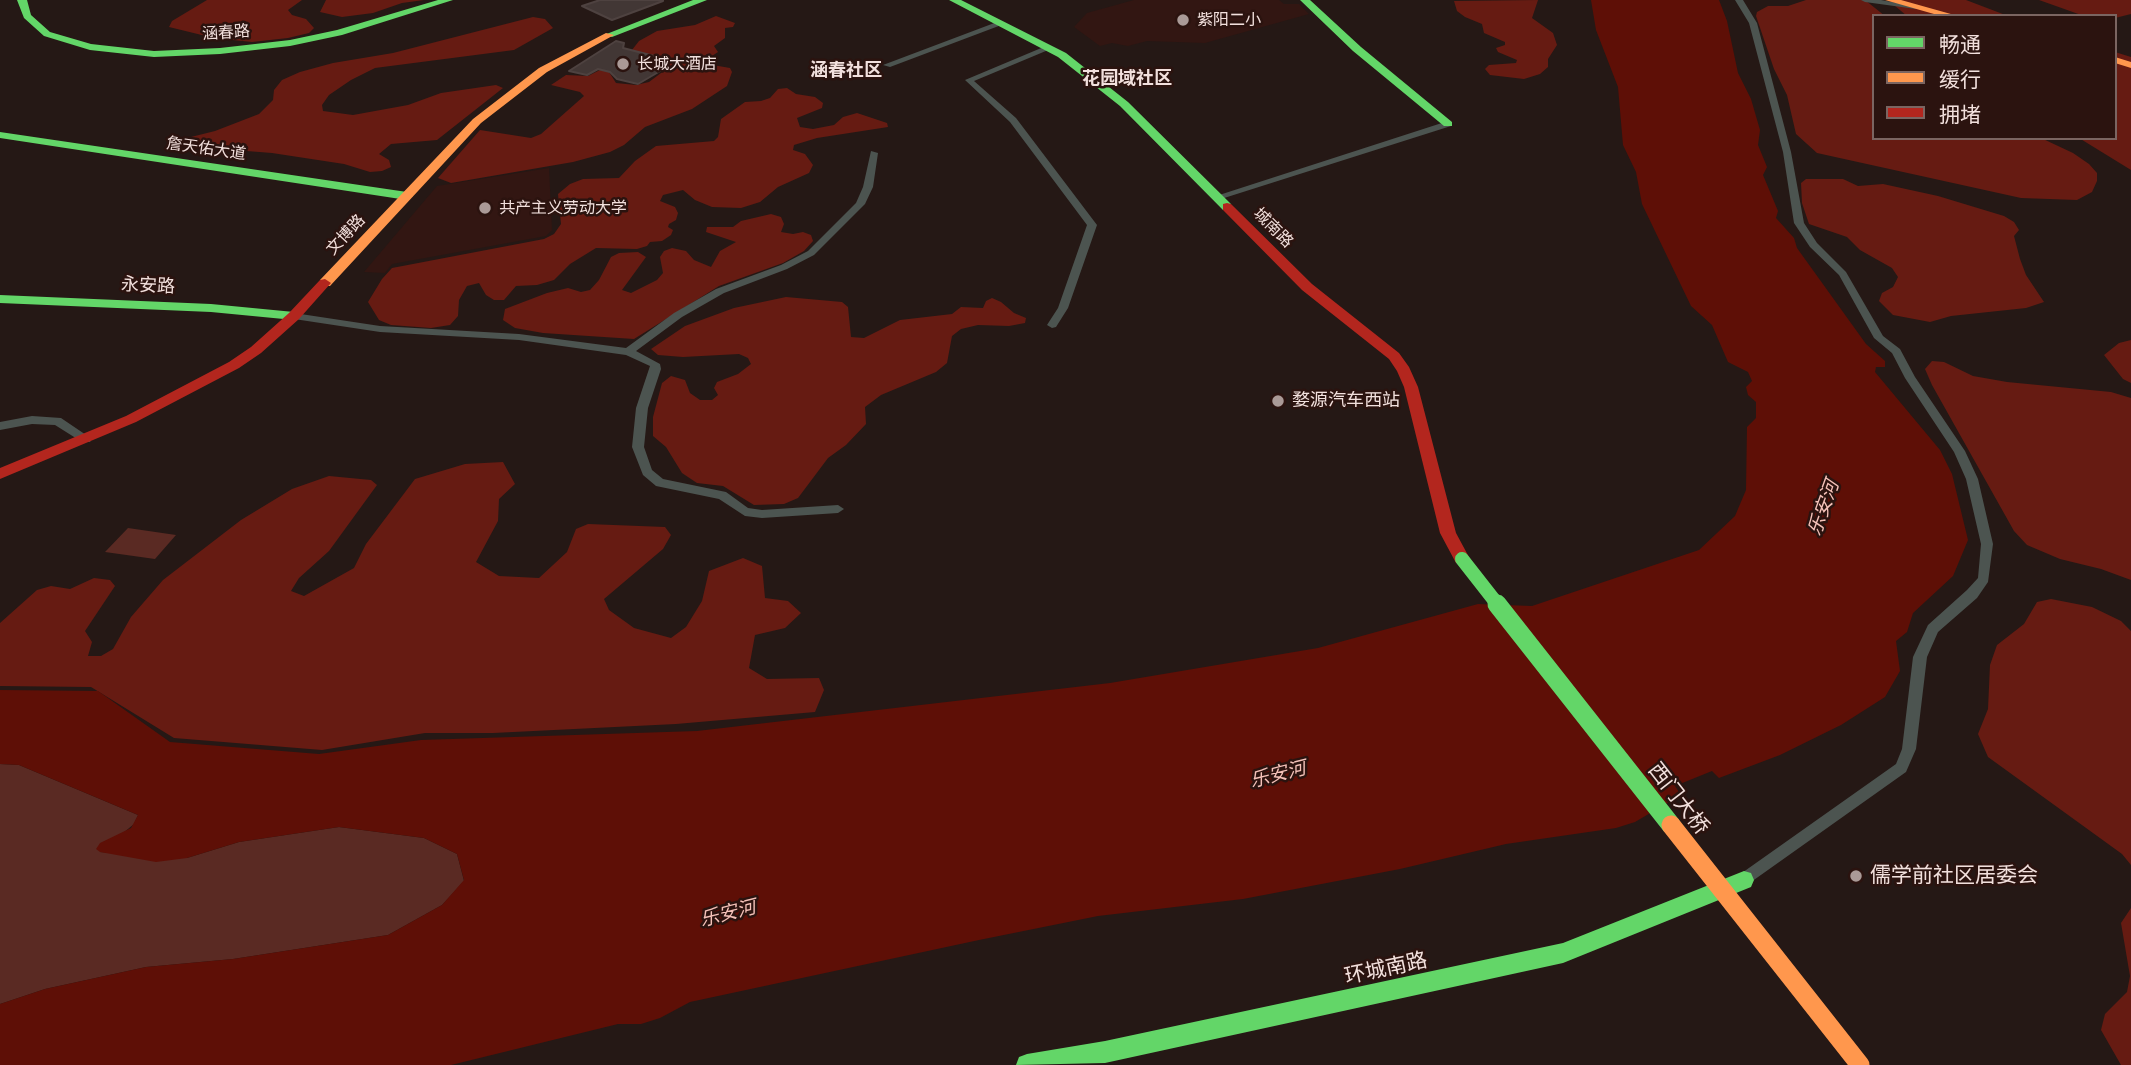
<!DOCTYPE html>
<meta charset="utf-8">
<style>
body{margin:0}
#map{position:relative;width:2131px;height:1065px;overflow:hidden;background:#251815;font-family:"PT Sans","Noto Sans SC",sans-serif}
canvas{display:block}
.legend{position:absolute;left:1872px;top:14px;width:245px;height:126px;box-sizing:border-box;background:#2b130f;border:2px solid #7b6561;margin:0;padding:9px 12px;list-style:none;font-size:21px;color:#f2e0dd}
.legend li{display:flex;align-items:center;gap:14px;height:35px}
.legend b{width:35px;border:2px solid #7b6561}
</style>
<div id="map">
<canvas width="2131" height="1065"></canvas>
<ul class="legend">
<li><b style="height:9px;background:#63d668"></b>畅通</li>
<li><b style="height:9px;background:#ff974d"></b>缓行</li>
<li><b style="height:9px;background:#b3261e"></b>拥堵</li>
</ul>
</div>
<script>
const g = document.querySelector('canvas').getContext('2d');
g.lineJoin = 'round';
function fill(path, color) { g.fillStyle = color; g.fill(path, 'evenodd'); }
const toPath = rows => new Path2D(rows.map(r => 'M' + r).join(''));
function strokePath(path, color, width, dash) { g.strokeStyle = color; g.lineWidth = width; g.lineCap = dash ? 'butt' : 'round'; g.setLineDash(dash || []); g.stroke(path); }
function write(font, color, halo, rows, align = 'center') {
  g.font = font + ' "PT Sans","Noto Sans SC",sans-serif'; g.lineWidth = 5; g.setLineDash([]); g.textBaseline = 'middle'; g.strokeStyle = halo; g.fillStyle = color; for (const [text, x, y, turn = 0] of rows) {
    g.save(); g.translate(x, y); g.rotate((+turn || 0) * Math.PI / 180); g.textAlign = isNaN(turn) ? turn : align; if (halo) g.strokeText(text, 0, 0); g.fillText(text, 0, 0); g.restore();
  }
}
fill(toPath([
 [1134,0,1279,0,1284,4,1299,4,1309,14,1205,43,1147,41,1128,46,1112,43,1100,46,1074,27,1087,13],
 [549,168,552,230,546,236,392,264,385,273,364,272,437,186]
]), '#321612');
fill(toPath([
 [128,528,176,535,155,559,105,552],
 [0,764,19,765,138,815,134,824,100,852,187,858,239,842,339,827,424,838,457,854,464,881,442,905,388,935,233,959,146,967,45,989,0,1004]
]), '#5a2a23');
fill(toPath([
 [207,0,302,0,288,10,292,15,306,19,314,28,309,33,288,38,252,42,214,38,169,27,172,21],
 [326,0,424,0,402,3,373,13,342,17,320,12],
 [1538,0,1532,18,1553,33,1557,45,1548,59,1548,67,1540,74,1524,79,1490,75,1485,69,1489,65,1516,63,1517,60,1498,52,1496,48,1505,45,1505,42,1484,33,1482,24,1465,17,1457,11,1454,1],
 [1806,0,1865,0,1885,16,1874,16,1874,138,2041,138,2073,153,2089,164,2097,173,2097,181,2092,192,2077,200,2021,198,1817,153,1796,134,1787,95,1774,69,1756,16,1757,12,1768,6,1788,6],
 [1888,0,1966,0,2008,16,1907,16],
 [2039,0,2131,0,2131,14,2115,18,2084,16],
 [716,16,735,23,733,27,725,28,725,38,714,46,718,52,706,60,707,64,730,68,732,72,727,86,692,109,645,127,624,145,610,152,573,162,451,183,438,178,480,130,531,138,541,134,584,96,580,92,551,85,566,75,588,76,600,70,609,72,616,83,636,85,649,82,669,67,670,61,632,50,639,41,657,31,695,25],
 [533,17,545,19,553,28,514,50,375,68,351,80,329,95,322,105,323,111,353,115,408,105,441,93,496,85,503,88,437,140,391,144,379,154,389,160,391,167,382,171,370,172,344,164,272,153,196,147,185,143,187,138,215,131,259,114,273,100,274,90,282,80,300,72,333,63,393,53],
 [2115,52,2131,57,2131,170,2079,138,2115,138],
 [787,88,796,94,815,97,823,103,822,108,797,118,800,127,813,129,834,125,843,117,857,113,887,123,888,127,817,138,794,145,793,150,805,154,813,165,809,173,778,187,760,202,741,208,712,207,695,200,683,190,663,195,660,201,675,207,678,213,676,220,669,224,668,227,673,230,671,235,662,241,650,242,647,246,637,249,596,248,570,264,554,280,537,285,516,286,504,300,494,300,486,295,479,283,467,286,459,300,458,316,450,325,431,328,391,325,379,320,368,302,382,279,392,268,544,239,554,234,561,224,558,194,570,184,583,179,619,178,635,161,656,146,714,141,718,137,721,119,745,102,761,101,770,98,778,89],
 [1806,179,1843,179,1858,186,1883,184,1938,196,2004,216,2014,222,2019,230,2014,236,2020,259,2026,275,2044,302,2026,308,1951,316,1930,322,1893,315,1879,301,1882,293,1893,287,1898,277,1892,268,1860,250,1847,237,1809,224,1802,203,1801,183],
 [771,214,781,217,784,224,781,232,793,234,803,232,811,235,813,241,804,251,783,263,719,286,634,339,543,333,515,328,503,320,505,309,547,293,568,288,581,292,590,290,599,280,611,257,619,253,638,252,646,257,622,290,631,293,657,280,663,273,660,257,664,251,672,248,686,251,694,260,711,267,720,251,736,242,706,232,707,227,733,227,741,221],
 [786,297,842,302,848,307,851,337,864,338,900,320,952,314,961,307,983,308,986,301,992,298,1001,302,1014,313,1026,318,1025,323,1009,326,978,325,961,329,952,336,947,363,936,372,881,395,865,407,866,424,846,445,828,458,798,498,784,504,754,505,723,486,697,483,682,473,666,447,653,436,653,417,662,383,671,376,685,380,690,393,700,400,712,400,718,395,714,388,717,382,738,374,751,364,748,358,739,354,683,357,658,355,651,349,685,326,734,308],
 [2131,340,2131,383,2123,379,2104,355,2119,343],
 [1932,361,1944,362,1973,376,2007,382,2111,392,2131,398,2131,580,2101,569,2060,559,2027,545,2014,531,1932,385,1925,369],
 [503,462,515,484,499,499,498,521,476,562,499,576,539,578,567,552,576,529,588,524,665,527,671,535,663,549,604,599,609,610,634,628,671,638,686,627,702,601,709,571,743,558,762,566,765,598,788,601,801,613,785,628,755,635,749,668,767,679,819,678,824,690,815,712,676,724,493,733,425,733,322,750,174,738,91,687,0,686,0,623,37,590,51,586,70,589,94,578,110,580,115,586,85,631,92,642,88,656,101,656,113,649,131,617,163,580,241,520,292,489,329,476,371,480,377,485,329,551,299,578,291,591,304,596,354,568,366,544,415,479,465,464],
 [2051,599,2092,607,2121,621,2131,631,2131,865,2122,854,1988,757,1978,734,1988,709,1990,665,1997,645,2024,624,2037,602],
 [2131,908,2131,1065,2121,1065,2101,1030,2105,1014,2127,992,2130,976,2121,923]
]), '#661b12');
fill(toPath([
 [1591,0,1719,0,1727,21,1738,73,1751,99,1760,130,1758,145,1767,167,1763,175,1778,211,1776,218,1794,238,1797,248,1866,344,1885,361,1885,367,1876,367,1875,372,1940,450,1952,474,1968,540,1953,576,1913,613,1907,632,1896,641,1900,671,1885,697,1841,725,1780,755,1719,778,1712,771,1675,786,1681,795,1635,822,1616,828,1506,844,1400,869,1243,899,1098,916,979,940,690,1002,660,1018,641,1024,618,1024,451,1065,0,1065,0,1004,45,989,146,967,233,959,388,935,442,905,464,880,457,854,424,838,339,827,239,842,187,858,156,862,100,852,96,849,100,843,131,828,138,815,19,765,0,764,0,690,98,691,170,742,319,754,421,740,697,731,1110,683,1318,648,1478,604,1532,606,1699,550,1735,516,1746,490,1747,427,1756,418,1756,402,1748,395,1746,387,1752,381,1748,372,1728,362,1712,325,1691,306,1642,204,1636,172,1623,145,1618,87,1596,30]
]), '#5e0f06');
const building = toPath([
 [600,0,663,0,663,1,612,20,582,6,600,0],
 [616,41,624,43,623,48,662,58,667,61,667,67,638,84,617,79,610,72,598,69,587,75,569,71,616,41]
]);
fill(building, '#423735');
strokePath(building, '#4e4240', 2);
fill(toPath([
 [1735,0,1743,0,1757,23,1791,152,1804,223,1817,243,1846,272,1883,336,1900,349,1915,377,1965,451,1978,479,1993,544,1988,582,1977,598,1938,632,1927,657,1916,749,1906,772,1744,887,1739,885,1736,880,1739,875,1896,764,1902,749,1913,657,1928,625,1967,590,1978,578,1981,544,1966,479,1954,452,1905,378,1892,353,1874,338,1839,275,1810,247,1794,223,1783,152,1749,23,1735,0],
 [1861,0,1881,0,1920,7,1916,9,1865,2,1861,0],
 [997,22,1004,24,890,67,883,65,997,22],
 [1046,46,1053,48,974,81,1016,118,1097,225,1068,308,1056,327,1052,328,1047,325,1058,308,1087,225,1010,122,965,80,1046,46],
 [1448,121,1451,122,1451,126,1221,199,1218,200,1213,197,1448,121],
 [871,151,878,153,873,187,865,204,814,255,787,269,724,293,682,317,636,351,660,364,661,369,648,408,644,447,652,470,663,479,726,492,748,508,762,510,838,505,844,509,838,513,762,518,745,516,719,499,656,486,643,475,632,447,636,408,650,366,626,355,519,340,380,332,294,319,289,316,294,313,380,326,519,334,626,348,674,313,716,289,781,265,808,251,856,203,863,187,871,151],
 [32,416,61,418,92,439,90,442,82,442,55,425,32,424,0,430,0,422,32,416]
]), '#4c5450');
fill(toPath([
 [17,0,27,0,31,15,50,32,91,44,154,51,220,48,290,40,337,30,438,0,453,0,342,35,290,46,220,54,154,57,90,50,44,36,24,18,17,0],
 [693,0,707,0,612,37,604,35,693,0],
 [949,0,961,0,1066,53,1128,102,1231,204,1231,210,1223,210,1120,106,1058,57,949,0],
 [1300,0,1310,0,1361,47,1452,122,1452,126,1444,126,1353,51,1300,0],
 [0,132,407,192,413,196,407,200,0,138,0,132],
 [0,295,211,304,294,312,301,316,294,320,211,312,0,303,0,295],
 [1744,871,1751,873,1754,880,1751,887,1563,963,1105,1063,1016,1065,1019,1057,1027,1054,1105,1041,1563,943,1744,871]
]), '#63d668');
fill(toPath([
 [1885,0,1901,0,1958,16,1941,16,1885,0],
 [606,33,614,35,547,72,481,123,330,286,320,286,320,280,473,119,539,68,606,33],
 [2115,57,2131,62,2131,68,2115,63,2115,57]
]), '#ff974d');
fill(toPath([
 [1227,203,1231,204,1312,284,1399,353,1409,367,1418,387,1456,533,1470,559,1468,563,1456,563,1440,533,1404,387,1397,371,1389,359,1302,290,1223,210,1223,204,1227,203],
 [325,279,331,283,299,319,261,353,239,368,136,422,0,479,0,468,126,416,229,362,251,347,289,313,320,280,325,279]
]), '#b3261e');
strokePath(toPath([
 [1462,559,1498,605]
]), '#63d668', 14);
strokePath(toPath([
 [1497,604,1671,825]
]), '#63d668', 19);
strokePath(toPath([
 [1671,825,1860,1065]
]), '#ff974d', 19);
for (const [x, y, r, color] of [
 [1183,20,7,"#aa9a97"],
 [623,64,7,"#aa9a97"],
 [485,208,7,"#aa9a97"],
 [1278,401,7,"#aa9a97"],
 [1856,876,7,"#aa9a97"]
]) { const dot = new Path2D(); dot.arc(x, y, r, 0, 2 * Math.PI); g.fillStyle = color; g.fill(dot); strokePath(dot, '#2b130f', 2.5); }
write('16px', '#f2e0dd', '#2b130f', [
 ["紫阳二小",1197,20],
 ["长城大酒店",637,64],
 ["共产主义劳动大学",499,208]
], 'left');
write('16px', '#f2e0dd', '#2b130f', [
 ["涵春路",226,33,-4],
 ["詹天佑大道",206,149,8],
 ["城南路",1273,228,45],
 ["文博路",346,235,-47]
]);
write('bold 18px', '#f2e0dd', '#2b130f', [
 ["涵春社区",846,71],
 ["花园域社区",1127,79]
]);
write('18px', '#f2e0dd', '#2b130f', [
 ["永安路",148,286,3]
]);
write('18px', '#f2e0dd', '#2b130f', [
 ["婺源汽车西站",1292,401]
], 'left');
write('italic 19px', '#f5c2b9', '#2b130f', [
 ["乐安河",1824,508,-70],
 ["乐安河",1278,775,-14],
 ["乐安河",728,914,-14]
]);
write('21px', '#f2e0dd', '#2b130f', [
 ["西门大桥",1678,799,52],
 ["环城南路",1386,969,-12]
]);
write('21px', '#f2e0dd', '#2b130f', [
 ["儒学前社区居委会",1870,876]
], 'left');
</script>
